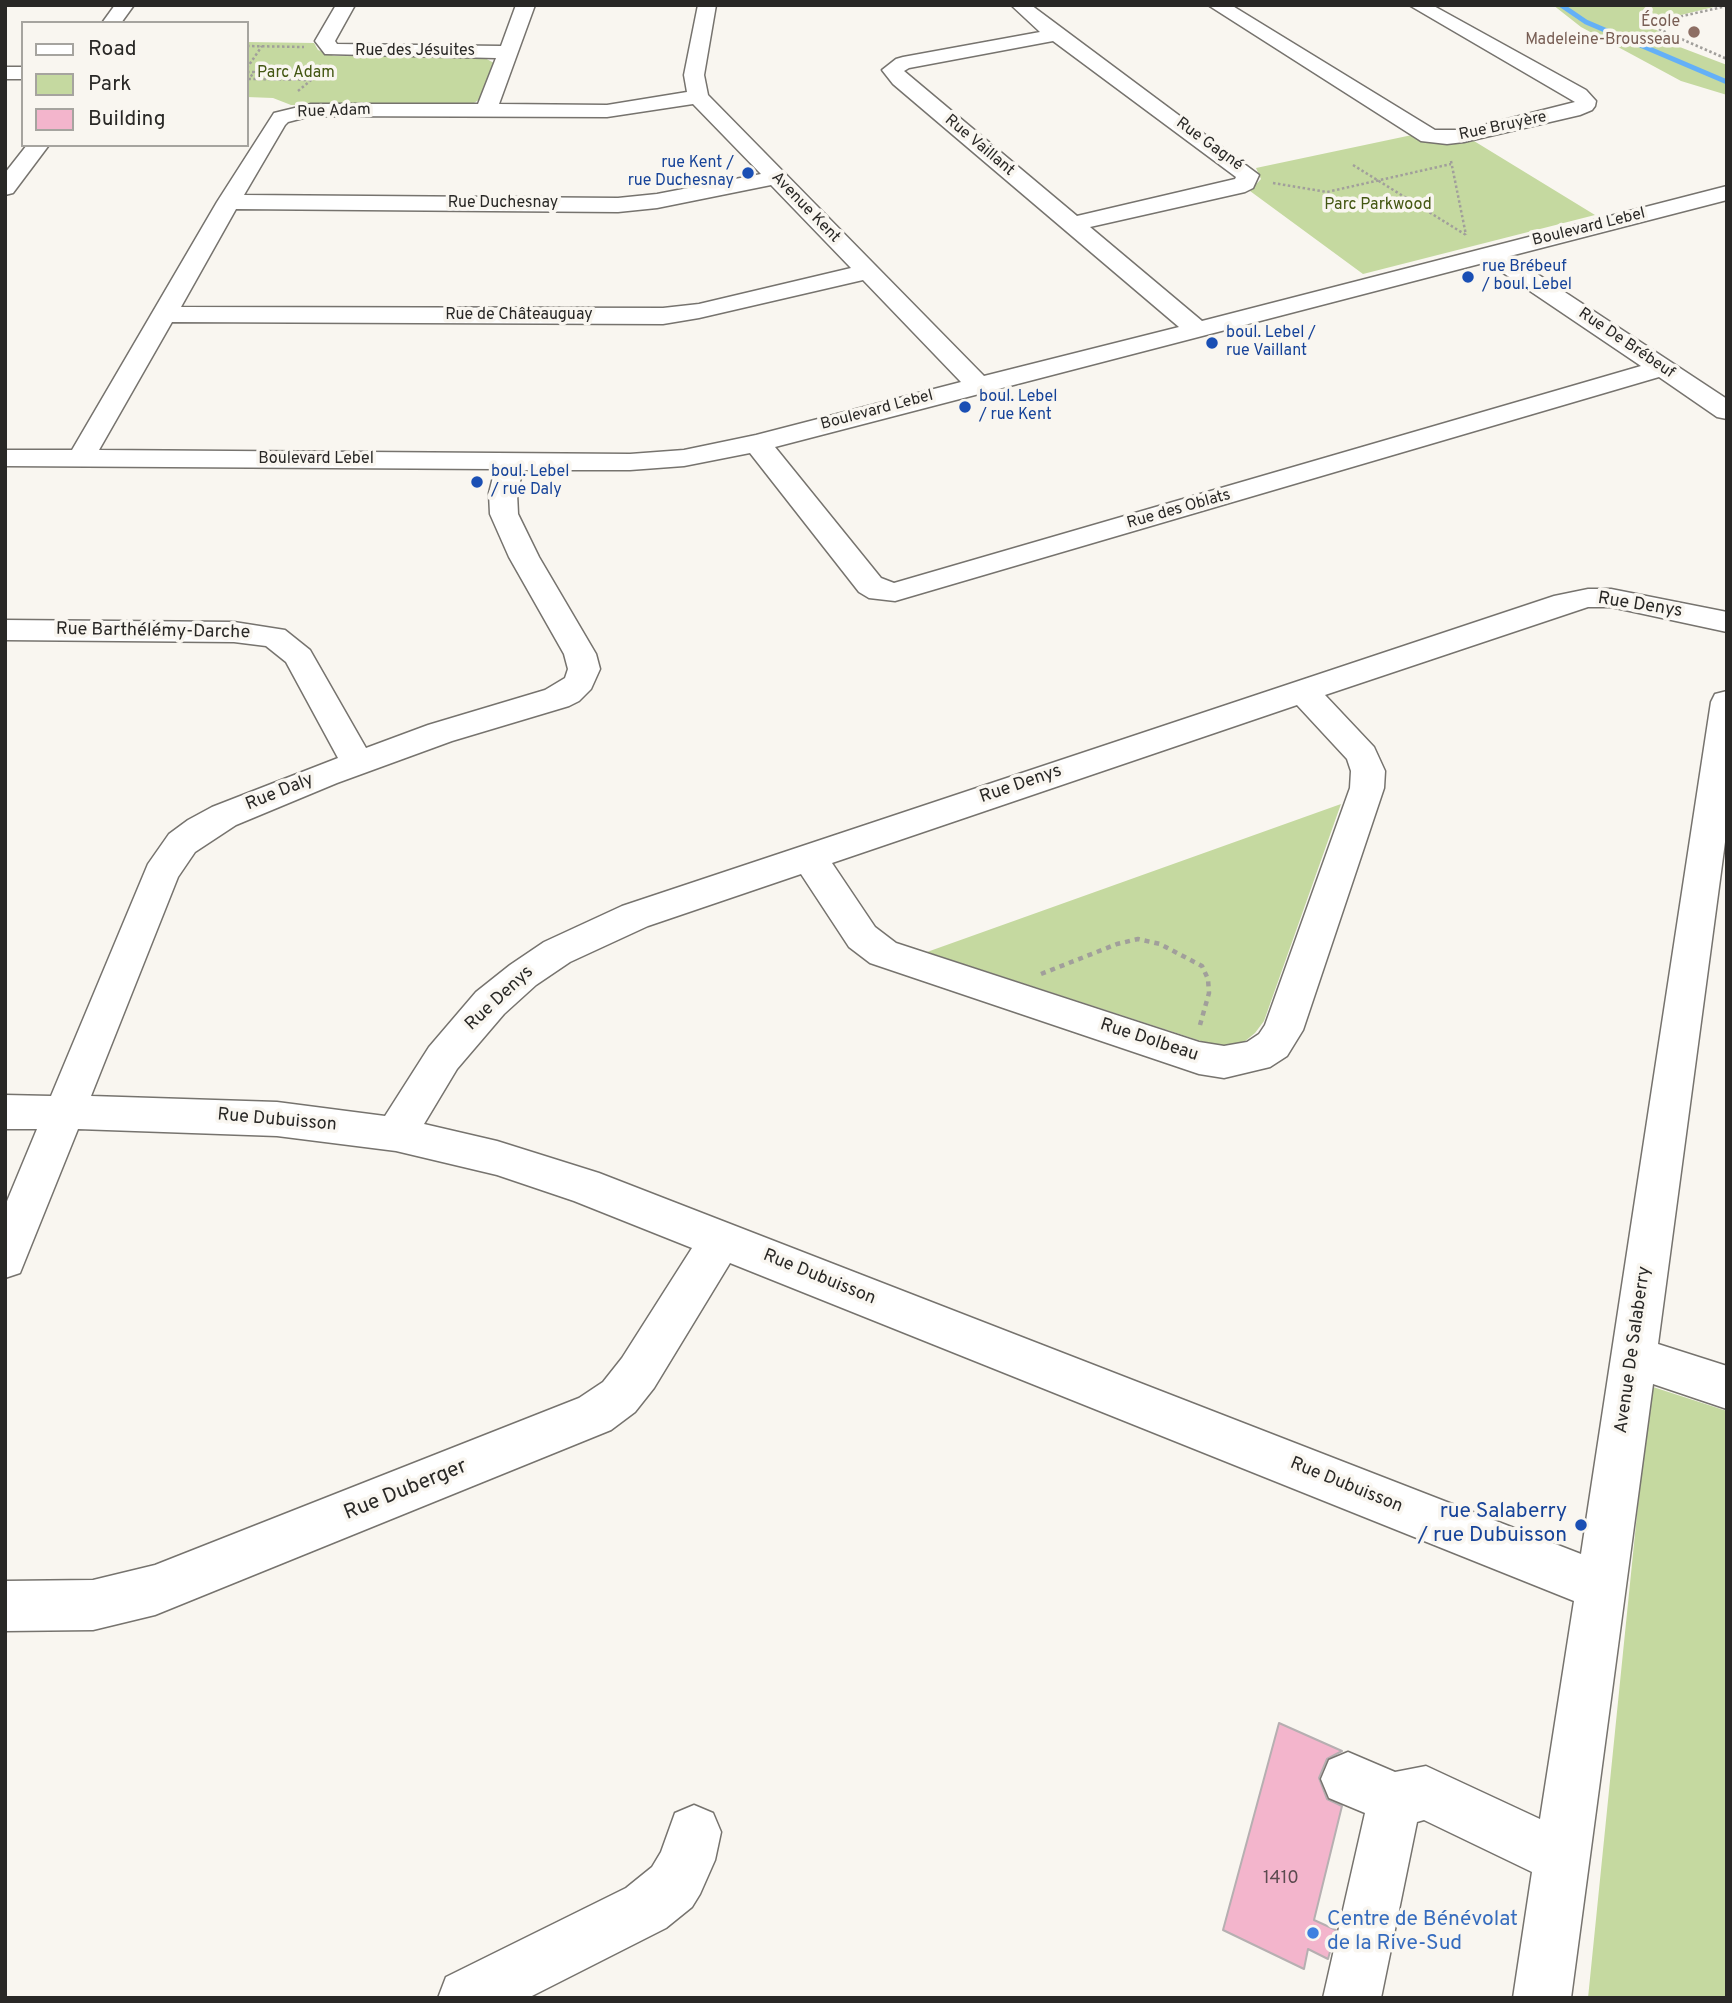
<!DOCTYPE html>
<meta charset="utf-8">
<style>
body{margin:0}
#map{position:relative;width:1732px;height:2003px;overflow:hidden;background:#f9f6f0;font-family:Overpass,sans-serif}
canvas{display:block}
.frame{position:absolute;inset:0;border:7px solid #292826;pointer-events:none}
.legend{position:absolute;left:21px;top:21px;width:228px;height:126px;box-sizing:border-box;background:#f9f6f0;border:2px solid #a6a49f;margin:0;padding:9px 12px;list-style:none;font-size:21px;color:#292826}
.legend li{display:flex;align-items:center;gap:14px;height:35px}
.legend b{width:35px;border:2px solid #a6a49f}
</style>
<div id="map">
<canvas width="1732" height="2003"></canvas>
<div class="frame"></div>
<ul class="legend">
<li><b style="height:9px;background:#fff"></b>Road</li>
<li><b style="height:19px;background:#c5d9a0"></b>Park</li>
<li><b style="height:19px;background:#f3b5cc"></b>Building</li>
</ul>
</div>
<script>
const g = document.querySelector('canvas').getContext('2d');
g.lineJoin = 'round';
function fill(path, color) { g.fillStyle = color; g.fill(path, 'evenodd'); }
const toPath = rows => new Path2D(rows.map(r => 'M' + r).join(''));
function strokePath(path, color, width, dash) { g.strokeStyle = color; g.lineWidth = width; g.lineCap = dash ? 'butt' : 'round'; g.setLineDash(dash || []); g.stroke(path); }
function write(font, color, halo, rows, align = 'center') {
  g.font = font + ' Overpass,sans-serif'; g.lineWidth = 7; g.setLineDash([]); g.textBaseline = 'middle'; g.strokeStyle = halo; g.fillStyle = color; for (const [text, x, y, turn = 0] of rows) {
    g.save(); g.translate(x, y); g.rotate((+turn || 0) * Math.PI / 180); g.textAlign = isNaN(turn) ? turn : align; if (halo) g.strokeText(text, 0, 0); g.fillText(text, 0, 0); g.restore();
  }
}
fill(toPath([
 [1553,5,1722,5,1644,24,1679,41,1677,46,1727,65,1727,95,1681,81,1581,27],
 [247,42,314,43,318,50,334,56,483,57,494,63,480,99,474,103,291,105,273,98,247,97],
 [1412,135,1454,143,1474,141,1595,215,1363,274,1250,191,1261,179,1256,168],
 [1341,804,1264,1021,1255,1033,1244,1042,1228,1046,1207,1043,927,952],
 [1650,1386,1727,1411,1727,1998,1588,1998]
]), '#c5d9a0');
strokePath(toPath([
 [1561,5,1586,22,1727,82]
]), '#64b0f7', 5);
const building = toPath([
 [1279,1723,1342,1751,1327,1759,1319,1778,1327,1799,1342,1806,1314,1920,1336,1930,1328,1959,1308,1949,1304,1969,1223,1930,1279,1723]
]);
fill(building, '#f3b5cc');
strokePath(building, '#b6afb1', 2);
const minor = toPath([
 [115,5,134,5,121,23,102,23,115,5],
 [336,5,355,5,335,41,337,44,501,46,516,5,535,5,499,104,607,105,687,92,684,75,698,5,716,5,704,75,708,95,984,376,1179,327,893,84,882,70,896,59,903,57,1040,32,1011,5,1031,5,1259,175,1253,188,1245,192,1090,227,1202,321,1727,186,1727,200,1510,256,1727,399,1727,419,1717,417,1659,377,895,601,869,598,859,592,750,453,684,466,630,470,523,470,517,493,518,514,539,557,596,654,600,669,591,689,579,701,569,706,452,741,337,783,236,825,195,852,178,877,91,1096,277,1102,385,1116,429,1047,476,992,510,965,544,942,622,906,1554,596,1588,589,1611,589,1727,612,1727,632,1611,607,1588,607,1325,695,1374,747,1385,771,1384,788,1303,1030,1287,1056,1270,1067,1224,1078,1199,1074,870,963,849,947,801,874,648,926,570,962,536,985,504,1014,457,1069,424,1124,497,1141,599,1173,1581,1554,1711,702,1715,694,1727,691,1727,827,1658,1344,1727,1366,1727,1409,1653,1384,1571,1998,1513,1998,1532,1872,1424,1820,1417,1822,1381,1998,1323,1998,1365,1813,1329,1798,1321,1779,1329,1760,1348,1752,1395,1772,1426,1766,1540,1819,1574,1601,730,1263,654,1388,635,1412,611,1430,155,1615,93,1630,5,1631,5,1581,93,1580,155,1565,579,1398,603,1382,622,1358,692,1248,574,1201,497,1175,396,1151,277,1136,78,1129,20,1273,5,1278,5,1206,37,1129,5,1129,5,1095,51,1096,148,864,169,834,188,820,212,807,338,758,286,662,266,646,234,642,5,640,5,620,234,622,285,630,310,650,366,748,428,725,545,690,565,678,568,669,564,654,509,557,490,514,489,493,495,469,5,466,5,450,72,450,217,202,274,113,311,104,478,104,496,58,325,54,315,41,336,5],
 [1053,41,1236,177,1235,179,1077,216,904,71,909,68,1053,41],
 [693,104,761,174,657,194,618,198,244,195,285,125,288,122,311,116,607,117,693,104],
 [771,185,851,268,699,304,663,308,181,307,236,209,618,212,657,208,771,185],
 [1487,262,1641,366,894,583,881,578,775,447,1487,262],
 [863,280,961,382,756,435,684,450,630,454,99,450,172,322,663,324,699,318,863,280],
 [1297,705,1347,759,1351,771,1350,788,1265,1025,1259,1034,1247,1042,1224,1046,1199,1042,896,943,875,927,832,863,1297,705],
 [1208,5,1231,5,1435,130,1464,130,1575,102,1409,5,1432,5,1586,90,1596,101,1595,106,1592,110,1580,115,1464,142,1447,144,1421,141,1208,5],
 [5,67,23,67,23,79,5,79,5,67],
 [27,145,49,145,13,193,5,195,5,173,27,145],
 [694,1805,713,1813,721,1832,715,1860,700,1894,692,1907,666,1928,528,1998,438,1998,446,1977,626,1888,652,1867,661,1852,675,1813,694,1805]
]);
strokePath(minor, '#76736e', 3);
strokePath(toPath([
 [1727,6,1647,24,1727,59],
 [247,46,304,47],
 [247,68,262,46],
 [247,72,254,72,249,79,311,80],
 [298,91,316,76,321,65],
 [1451,161,1466,235],
 [1353,165,1466,235],
 [1273,183,1327,192,1451,164]
]), '#a19f9b', 2.5, [2.5, 2.5]);
strokePath(toPath([
 [1041,974,1117,944,1138,939,1160,944,1202,966,1208,979,1209,993,1200,1025]
]), '#a19f9b', 4.5, [5, 5]);
fill(minor, '#fff');
for (const [x, y, r, color] of [
 [1694,32,7,"#8d6e63"],
 [748,173,7,"#1a4fb4"],
 [1468,277,7,"#1a4fb4"],
 [1212,343,7,"#1a4fb4"],
 [965,407,7,"#1a4fb4"],
 [477,482,7,"#1a4fb4"],
 [1581,1525,7,"#1a4fb4"],
 [1313,1933,7,"#3f7fe0"]
]) { const dot = new Path2D(); dot.arc(x, y, r, 0, 2 * Math.PI); g.fillStyle = color; g.fill(dot); strokePath(dot, '#f9f6f0', 2.5); }
write('16px', '#785e54', '#f9f6f0', [
 ["École",1680,23],
 ["Madeleine-Brousseau",1680,41]
], 'right');
write('16px', '#292826', '#f9f6f0', [
 ["Rue des Jésuites",415,52],
 ["Rue Adam",334,112,-2],
 ["Rue Bruyère",1503,127,-12],
 ["Rue Gagné",1209,145,36],
 ["Rue Vaillant",979,146,40],
 ["Rue Duchesnay",503,204],
 ["Avenue Kent",805,208,46],
 ["Boulevard Lebel",1589,228,-14],
 ["Rue de Châteauguay",519,316],
 ["Rue De Brébeuf",1626,344,34],
 ["Boulevard Lebel",877,411,-15],
 ["Boulevard Lebel",316,460],
 ["Rue des Oblats",1179,510,-16]
]);
write('16px', '#445713', '#f9f6f0', [
 ["Parc Adam",296,74],
 ["Parc Parkwood",1378,206]
]);
write('16px', '#164399', '#f9f6f0', [
 ["rue Kent /",734,164,"right"],
 ["rue Duchesnay",734,182,"right"],
 ["rue Brébeuf",1482,268],
 ["/ boul. Lebel",1482,286],
 ["boul. Lebel /",1226,334],
 ["rue Vaillant",1226,352],
 ["boul. Lebel",979,398],
 ["/ rue Kent",979,416],
 ["boul. Lebel",491,473],
 ["/ rue Daly",491,491]
], 'left');
write('18px', '#292826', '#f9f6f0', [
 ["Rue Denys",1640,606,9],
 ["Rue Barthélémy-Darche",153,632,1],
 ["Rue Denys",1021,785,-19],
 ["Rue Daly",280,793,-22],
 ["Rue Denys",500,999,-43],
 ["Rue Dolbeau",1149,1041,18],
 ["Rue Dubuisson",277,1121,5],
 ["Rue Dubuisson",819,1278,22],
 ["Avenue De Salaberry",1634,1350,-82],
 ["Rue Dubuisson",1346,1486,22]
]);
write('18px', '#5c4b50', null, [
 ["1410",1281,1879]
]);
write('21px', '#292826', '#f9f6f0', [
 ["Rue Duberger",406,1491,-22]
]);
write('21px', '#164399', '#f9f6f0', [
 ["rue Salaberry",1567,1513],
 ["/ rue Dubuisson",1567,1537]
], 'right');
write('21px', '#366cbe', '#f9f6f0', [
 ["Centre de Bénévolat",1327,1921],
 ["de la Rive-Sud",1327,1945]
], 'left');
</script>
